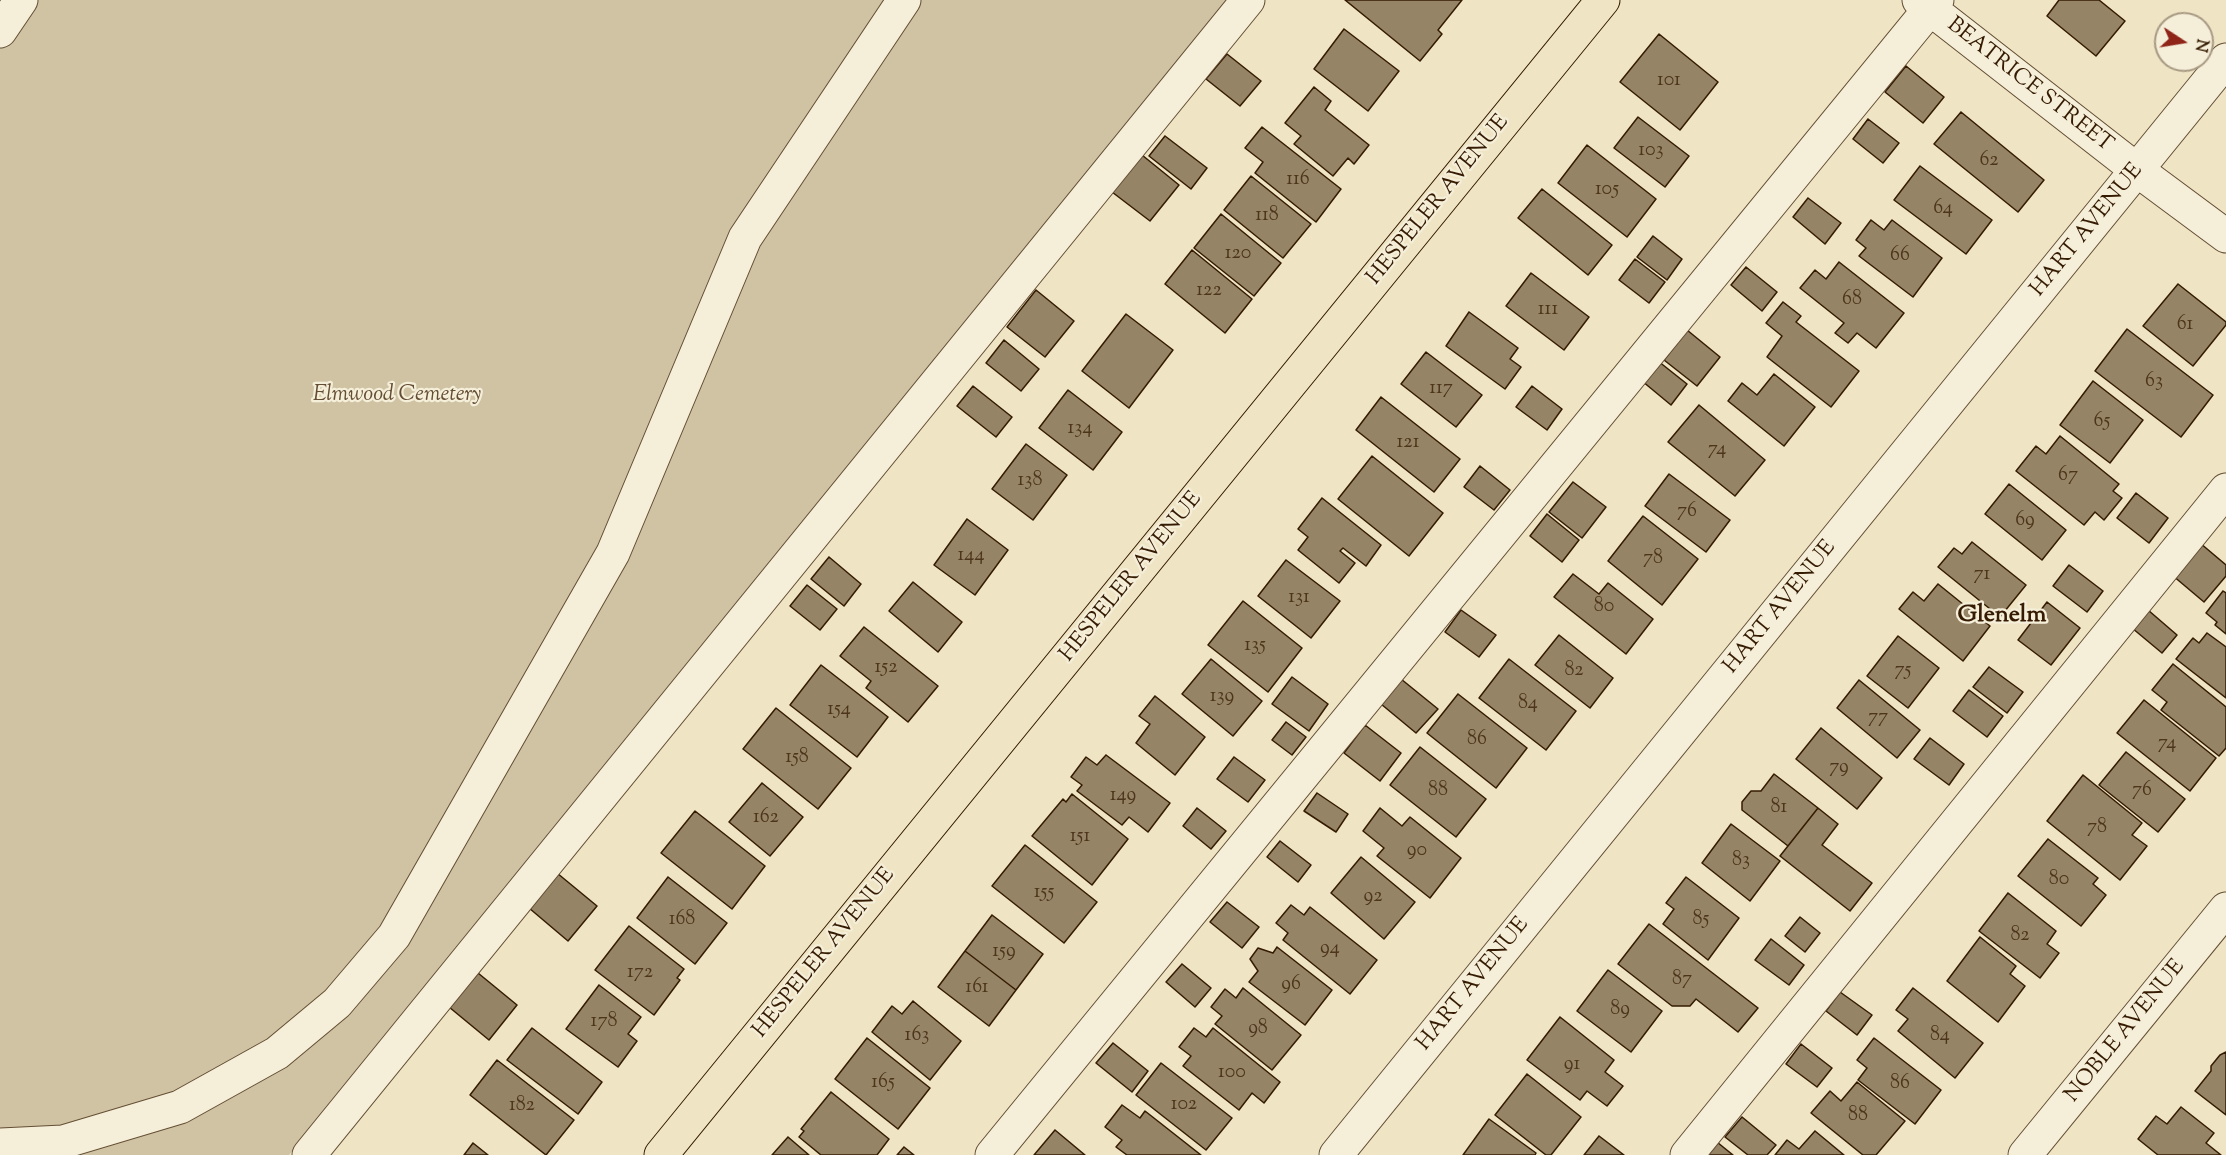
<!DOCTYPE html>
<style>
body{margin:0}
#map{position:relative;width:2226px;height:1155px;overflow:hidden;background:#efe5c5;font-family:"Sorts Mill Goudy",serif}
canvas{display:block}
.north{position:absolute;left:2154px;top:12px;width:60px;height:60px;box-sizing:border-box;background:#f5eed9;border:2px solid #a89a83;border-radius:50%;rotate:102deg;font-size:16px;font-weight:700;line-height:24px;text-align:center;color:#351b02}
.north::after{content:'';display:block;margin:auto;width:21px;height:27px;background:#8f2418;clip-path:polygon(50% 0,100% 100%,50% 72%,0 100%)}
</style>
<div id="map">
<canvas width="2226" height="1155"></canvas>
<div class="north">N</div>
</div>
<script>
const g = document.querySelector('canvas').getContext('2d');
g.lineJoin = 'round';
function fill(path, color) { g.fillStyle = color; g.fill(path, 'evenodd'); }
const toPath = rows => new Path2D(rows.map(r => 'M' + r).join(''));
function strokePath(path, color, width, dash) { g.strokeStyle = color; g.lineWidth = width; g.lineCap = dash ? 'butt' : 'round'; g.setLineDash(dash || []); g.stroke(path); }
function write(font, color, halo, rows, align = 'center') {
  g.font = font + ' "Sorts Mill Goudy",serif'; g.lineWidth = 4.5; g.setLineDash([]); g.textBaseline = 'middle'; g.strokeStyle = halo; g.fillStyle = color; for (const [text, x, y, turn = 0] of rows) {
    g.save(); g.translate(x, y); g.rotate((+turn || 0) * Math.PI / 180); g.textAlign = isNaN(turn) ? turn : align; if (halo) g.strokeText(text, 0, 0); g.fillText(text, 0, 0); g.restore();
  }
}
fill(toPath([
 [0,0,1229,0,289,1155,0,1155]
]), '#cfc3a4');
const building = toPath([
 [1345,0,1462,0,1438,30,1442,34,1420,61,1345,0],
 [2059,0,2099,0,2125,21,2096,56,2047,16,2059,0],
 [1344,29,1399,71,1368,111,1314,69,1344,29],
 [1659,34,1718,82,1680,130,1620,82,1659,34],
 [1227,54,1261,81,1240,106,1206,79,1227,54],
 [1906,66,1944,97,1923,123,1885,92,1906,66],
 [1314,87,1331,101,1325,110,1369,145,1354,164,1348,158,1333,176,1294,144,1301,136,1285,123,1314,87],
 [1961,112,2044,180,2018,212,1934,144,1961,112],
 [1638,117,1689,156,1665,187,1614,148,1638,117],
 [1868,119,1899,143,1883,163,1853,139,1868,119],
 [1262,127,1341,189,1316,222,1255,173,1263,162,1245,148,1262,127],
 [1165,136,1207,168,1191,189,1149,156,1165,136],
 [1587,145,1656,199,1627,237,1558,183,1587,145],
 [1142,155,1179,185,1150,221,1112,192,1142,155],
 [1920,166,1992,220,1966,254,1894,200,1920,166],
 [1251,176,1311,224,1283,258,1224,210,1251,176],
 [1542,189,1612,245,1588,275,1518,218,1542,189],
 [1808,198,1841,223,1825,244,1793,217,1808,198],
 [1221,214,1281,263,1254,296,1194,248,1221,214],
 [1871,220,1884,230,1892,220,1942,258,1913,297,1859,256,1866,248,1856,240,1871,220],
 [1653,236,1682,259,1667,280,1637,257,1653,236],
 [1192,250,1252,299,1225,333,1165,284,1192,250],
 [1635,259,1665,282,1649,303,1619,280,1635,259],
 [1839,262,1904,313,1876,348,1857,333,1848,343,1835,333,1844,323,1800,288,1815,270,1826,279,1839,262],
 [1746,267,1777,292,1762,311,1731,285,1746,267],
 [1531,273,1589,317,1564,350,1506,306,1531,273],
 [2178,284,2226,322,2226,325,2193,366,2143,326,2178,284],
 [1036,290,1074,321,1045,357,1007,327,1036,290],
 [1783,302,1801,316,1796,322,1859,371,1831,407,1767,357,1782,336,1766,323,1783,302],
 [1469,312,1518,348,1510,359,1521,367,1505,389,1446,346,1469,312],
 [1126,314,1173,350,1129,408,1082,371,1126,314],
 [2127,329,2213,395,2181,437,2095,371,2127,329],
 [1687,330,1720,357,1697,386,1664,360,1687,330],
 [1004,340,1039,369,1021,391,986,363,1004,340],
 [1426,352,1482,395,1456,427,1401,384,1426,352],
 [1658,361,1687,384,1671,405,1642,381,1658,361],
 [1774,374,1815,407,1784,446,1728,401,1742,383,1757,395,1774,374],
 [2093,381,2143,420,2110,463,2060,425,2093,381],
 [973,386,1012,417,996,437,957,406,973,386],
 [1532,386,1562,409,1547,430,1516,407,1532,386],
 [1068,390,1122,432,1093,470,1039,428,1068,390],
 [1381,397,1460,459,1434,492,1356,430,1381,397],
 [1699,405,1765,460,1735,496,1668,442,1699,405],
 [2060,436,2119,484,2113,491,2122,498,2104,520,2095,512,2084,525,2016,471,2036,446,2046,454,2060,436],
 [1026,444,1067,475,1033,520,992,489,1026,444],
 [1372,456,1443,513,1409,556,1338,499,1372,456],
 [1480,466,1510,490,1494,510,1464,487,1480,466],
 [1669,474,1730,520,1706,552,1645,506,1669,474],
 [1573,482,1606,507,1582,538,1549,512,1573,482],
 [2009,484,2066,530,2042,560,1985,514,2009,484],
 [2136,493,2168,518,2149,543,2117,518,2136,493],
 [1322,498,1381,545,1366,566,1343,548,1340,551,1355,563,1339,583,1298,550,1308,537,1298,529,1322,498],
 [1547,514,1579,540,1562,562,1530,536,1547,514],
 [1643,516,1698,559,1662,605,1608,561,1643,516],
 [967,519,1008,550,975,595,934,565,967,519],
 [1972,542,2026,585,2000,617,1938,567,1954,548,1962,554,1972,542],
 [2200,543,2226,565,2226,576,2204,602,2172,575,2200,543],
 [829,557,861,584,844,606,811,579,829,557],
 [1286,560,1340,601,1311,638,1258,596,1286,560],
 [2069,565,2103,591,2087,612,2053,586,2069,565],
 [1573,574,1599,594,1608,583,1653,619,1626,654,1554,597,1573,574],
 [913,582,962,622,938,652,889,611,913,582],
 [1938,584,1990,626,1963,661,1899,609,1913,592,1924,601,1938,584],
 [807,585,837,609,820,630,790,606,807,585],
 [2223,591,2226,593,2226,634,2215,625,2217,622,2206,613,2223,591],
 [1243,601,1302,648,1268,692,1208,645,1243,601],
 [2047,602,2080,628,2051,665,2018,640,2047,602],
 [1461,610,1496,635,1479,657,1445,632,1461,610],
 [2148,610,2177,635,2162,653,2132,628,2148,610],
 [864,627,938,686,908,722,866,688,871,681,840,656,864,627],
 [2207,633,2226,647,2226,698,2176,659,2193,638,2199,643,2207,633],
 [1559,635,1613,678,1590,708,1535,665,1559,635],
 [1898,636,1939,668,1908,708,1867,676,1898,636],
 [1211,659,1262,701,1233,736,1182,694,1211,659],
 [1509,659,1576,711,1546,750,1479,698,1509,659],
 [2173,664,2226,707,2226,748,2219,756,2161,710,2167,702,2152,690,2173,664],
 [821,665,888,717,857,757,790,705,821,665],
 [1989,667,2023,692,2007,713,1973,687,1989,667],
 [1292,677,1328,704,1309,731,1272,704,1292,677],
 [1401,679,1438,709,1416,733,1381,704,1401,679],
 [1859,680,1920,730,1897,758,1837,708,1859,680],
 [1969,690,2003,716,1987,737,1953,711,1969,690],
 [1458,694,1527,748,1496,788,1427,733,1458,694],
 [1155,696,1205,737,1175,775,1136,743,1150,724,1139,716,1155,696],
 [2144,700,2216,758,2190,791,2117,733,2144,700],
 [776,708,851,768,818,809,743,749,776,708],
 [1286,722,1306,737,1292,755,1272,740,1286,722],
 [1365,725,1401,753,1380,781,1344,753,1365,725],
 [1821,728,1882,778,1857,809,1796,759,1821,728],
 [1930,738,1964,764,1949,785,1914,759,1930,738],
 [1420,747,1486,799,1456,837,1390,785,1420,747],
 [2126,752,2185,799,2158,832,2099,785,2126,752],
 [1106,755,1170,803,1148,832,1129,817,1122,825,1077,791,1082,785,1071,777,1086,757,1097,765,1106,755],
 [1234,757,1265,780,1248,802,1217,779,1234,757],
 [1774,774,1818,808,1788,846,1742,810,1742,802,1751,791,1761,791,1774,774],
 [2083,775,2142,823,2132,835,2147,846,2120,880,2047,821,2083,775],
 [762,783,803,817,770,856,729,822,762,783],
 [1317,793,1348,814,1336,832,1304,811,1317,793],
 [1072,794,1128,839,1092,885,1032,836,1063,799,1066,802,1072,794],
 [1197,808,1226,831,1211,849,1183,826,1197,808],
 [1380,808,1402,826,1410,817,1461,858,1430,898,1377,856,1384,848,1363,831,1380,808],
 [1818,808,1838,824,1822,845,1872,883,1850,911,1780,856,1818,808],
 [695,811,765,866,732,909,661,853,695,811],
 [1731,824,1780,861,1750,901,1702,863,1731,824],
 [2048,839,2098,878,2093,884,2106,895,2081,926,2018,876,2048,839],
 [1280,841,1311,865,1298,882,1267,857,1280,841],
 [1025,845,1097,902,1064,943,992,886,1025,845],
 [1361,857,1415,902,1384,939,1331,893,1361,857],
 [557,873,597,906,568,941,529,908,557,873],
 [668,877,727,923,695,964,637,918,668,877],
 [1686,877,1739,918,1708,960,1663,924,1674,909,1666,903,1686,877],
 [2008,893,2056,931,2047,944,2059,953,2040,978,1979,931,2008,893],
 [1227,902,1259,927,1242,948,1210,922,1227,902],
 [1291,905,1304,915,1310,907,1377,960,1350,994,1283,940,1288,933,1276,923,1291,905],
 [992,915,1043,954,1016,990,965,951,992,915],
 [1800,917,1820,933,1805,952,1785,936,1800,917],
 [1649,924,1758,1008,1738,1032,1696,999,1690,1006,1672,1006,1618,964,1649,924],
 [629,926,684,969,677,978,680,980,654,1015,595,970,629,926],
 [1980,937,2016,966,2010,974,2025,986,1998,1022,1947,981,1980,937],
 [1771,939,1804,965,1789,985,1755,960,1771,939],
 [1277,947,1332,990,1305,1025,1249,982,1258,971,1250,959,1258,948,1273,953,1277,947],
 [965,951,1016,990,989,1026,938,987,965,951],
 [1182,964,1211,988,1195,1007,1166,982,1182,964],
 [1608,970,1662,1011,1631,1052,1577,1011,1608,970],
 [478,973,517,1005,489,1040,449,1007,478,973],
 [599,985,641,1017,628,1034,637,1041,618,1067,566,1029,599,985],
 [1243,988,1301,1035,1272,1070,1215,1024,1222,1016,1211,1007,1225,989,1236,998,1243,988],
 [1913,988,1983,1043,1955,1078,1898,1031,1908,1019,1896,1010,1913,988],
 [1840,992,1872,1015,1857,1035,1826,1011,1840,992],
 [913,1001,961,1041,930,1080,872,1032,892,1006,902,1014,913,1001],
 [1560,1017,1614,1060,1605,1072,1623,1086,1607,1106,1587,1091,1580,1100,1527,1060,1560,1017],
 [532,1028,602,1082,578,1114,507,1060,532,1028],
 [1194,1028,1206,1037,1213,1028,1280,1082,1264,1103,1252,1093,1239,1110,1183,1066,1191,1056,1179,1047,1194,1028],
 [867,1038,930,1088,898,1129,835,1079,867,1038],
 [1874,1038,1941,1090,1915,1124,1858,1080,1867,1068,1857,1060,1874,1038],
 [1113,1043,1148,1071,1132,1092,1096,1063,1113,1043],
 [1801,1044,1832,1068,1817,1087,1786,1064,1801,1044],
 [2226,1052,2226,1115,2195,1091,2211,1071,2211,1066,2220,1055,2226,1052],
 [497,1060,574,1120,546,1155,470,1095,497,1060],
 [1161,1063,1232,1118,1206,1150,1136,1095,1161,1063],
 [1527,1074,1581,1117,1551,1155,1546,1155,1495,1115,1527,1074],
 [1857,1082,1905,1121,1876,1155,1863,1155,1811,1113,1830,1091,1841,1101,1857,1082],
 [831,1092,889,1139,877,1155,821,1155,799,1137,804,1131,801,1129,831,1092],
 [1122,1105,1140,1118,1145,1111,1201,1155,1127,1155,1116,1147,1122,1140,1105,1127,1122,1105],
 [2181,1107,2214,1133,2206,1143,2221,1155,2158,1155,2138,1139,2156,1116,2167,1124,2181,1107],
 [1742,1117,1776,1145,1767,1155,1748,1155,1725,1137,1742,1117],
 [1489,1119,1536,1153,1535,1155,1463,1155,1489,1119],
 [1055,1130,1085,1155,1034,1155,1055,1130],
 [1815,1131,1844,1155,1775,1155,1787,1140,1799,1149,1815,1131],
 [1599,1136,1624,1155,1584,1155,1599,1136],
 [788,1137,809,1155,772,1155,788,1137],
 [1712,1138,1733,1155,1699,1155,1712,1138],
 [473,1143,488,1155,464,1155,473,1143],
 [904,1147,914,1155,897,1155,904,1147]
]);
fill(building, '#968467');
strokePath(building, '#351b02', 1.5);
const minor = toPath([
 [1919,0,2137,170,2226,236],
 [0,31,21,0],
 [0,1145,63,1142,180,1107,277,1053,337,1003,394,936,613,553,745,238,904,0],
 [309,1155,1248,0],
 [992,1155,1937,0],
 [1336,1155,2226,60],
 [1687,1155,2226,490],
 [2025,1155,2226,909]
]);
const major = toPath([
 [661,1155,1603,0]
]);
strokePath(minor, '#644e33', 35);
strokePath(major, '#351b02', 35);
strokePath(minor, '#f5eed9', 33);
strokePath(major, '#efe5c5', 33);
write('20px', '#4d351b', null, [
 ["101",1669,82],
 ["103",1651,152],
 ["62",1989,162],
 ["116",1298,181],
 ["105",1607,191],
 ["64",1943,210],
 ["118",1267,217],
 ["120",1238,255],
 ["66",1900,257],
 ["122",1209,292],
 ["68",1852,301],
 ["111",1548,311],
 ["61",2185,326],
 ["63",2154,383],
 ["117",1441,390],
 ["65",2102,423],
 ["134",1080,430],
 ["121",1408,444],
 ["74",1717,451],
 ["67",2068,477],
 ["138",1030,482],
 ["76",1687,513],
 ["69",2025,522],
 ["144",971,557],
 ["78",1653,560],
 ["71",1982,576],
 ["131",1299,599],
 ["80",1604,608],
 ["135",1255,647],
 ["152",886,669],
 ["82",1574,672],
 ["75",1903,672],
 ["139",1222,698],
 ["84",1528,705],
 ["154",839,711],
 ["77",1878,719],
 ["86",1477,741],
 ["74",2167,745],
 ["158",797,759],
 ["79",1839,769],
 ["88",1438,792],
 ["76",2142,792],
 ["149",1123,797],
 ["81",1779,809],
 ["162",766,819],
 ["78",2097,829],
 ["151",1080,838],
 ["90",1417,852],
 ["83",1741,862],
 ["80",2059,881],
 ["155",1044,894],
 ["92",1373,898],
 ["168",682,921],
 ["85",1701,921],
 ["82",2020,937],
 ["94",1330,950],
 ["159",1004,953],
 ["172",640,974],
 ["87",1682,981],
 ["96",1291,986],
 ["161",977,989],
 ["89",1620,1011],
 ["178",604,1023],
 ["98",1258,1030],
 ["163",917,1037],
 ["84",1940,1037],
 ["91",1572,1066],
 ["100",1232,1074],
 ["165",883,1084],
 ["86",1900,1085],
 ["102",1184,1106],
 ["182",522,1107],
 ["88",1858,1117]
]);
write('22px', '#351b02', '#f5eed9', [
 ["BEATRICE STREET",2029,86,38],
 ["HESPELER AVENUE",1439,201,-51],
 ["HART AVENUE",2088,231,-51],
 ["HESPELER AVENUE",1132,578,-51],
 ["HART AVENUE",1781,608,-51],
 ["HESPELER AVENUE",825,954,-51],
 ["HART AVENUE",1474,985,-51],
 ["NOBLE AVENUE",2126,1032,-51]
]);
write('italic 22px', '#634d33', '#f5eed9', [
 ["Elmwood Cemetery",397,396]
]);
write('bold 24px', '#351b02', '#f5eed9', [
 ["Glenelm",2002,617]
]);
</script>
